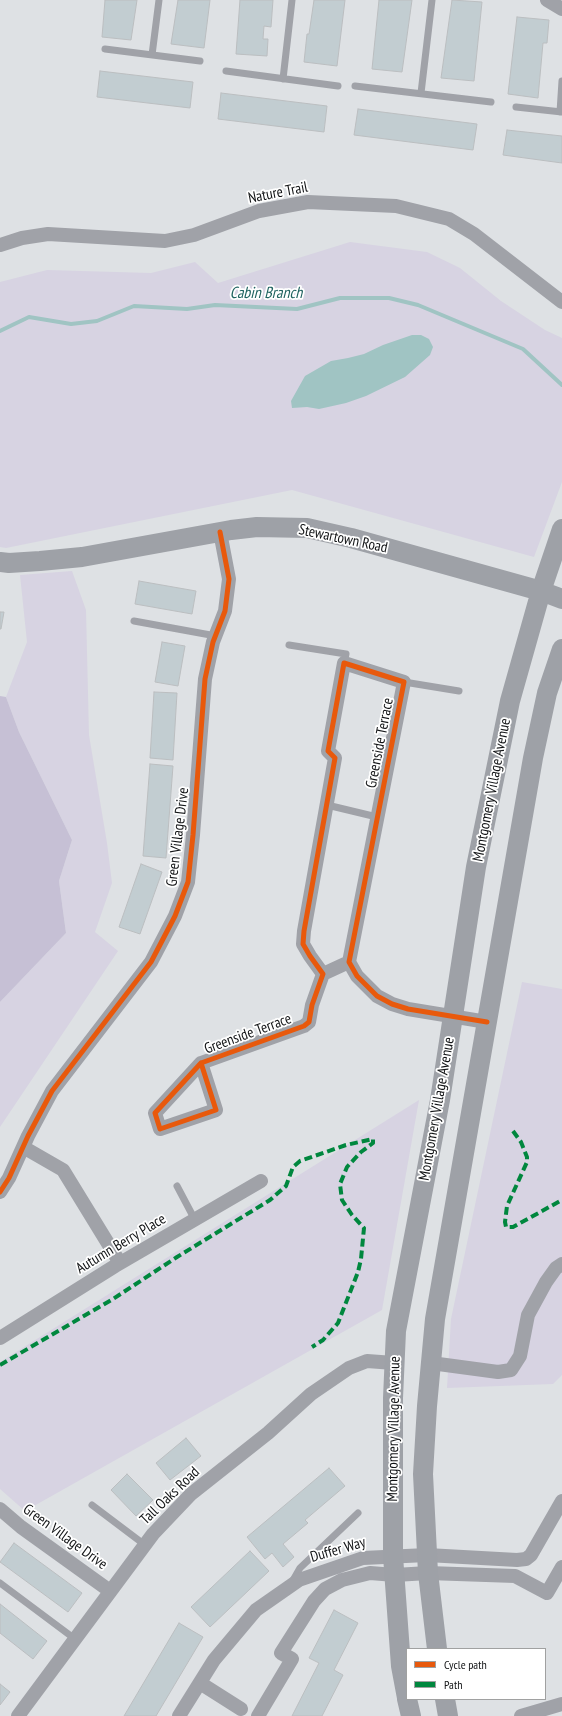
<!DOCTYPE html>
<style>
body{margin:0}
#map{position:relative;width:562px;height:1716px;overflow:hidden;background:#dee1e4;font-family:"PT Sans Narrow",sans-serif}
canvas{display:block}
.legend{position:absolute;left:406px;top:1648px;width:140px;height:52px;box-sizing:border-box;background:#fff;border:1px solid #a0a1a1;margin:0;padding:5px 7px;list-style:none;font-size:12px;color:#111315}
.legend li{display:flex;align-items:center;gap:8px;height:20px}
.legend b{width:20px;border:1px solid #a0a1a1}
</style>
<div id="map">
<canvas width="562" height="1716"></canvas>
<ul class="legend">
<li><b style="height:5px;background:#e8590c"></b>Cycle path</li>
<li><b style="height:5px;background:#00873e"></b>Path</li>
</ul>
</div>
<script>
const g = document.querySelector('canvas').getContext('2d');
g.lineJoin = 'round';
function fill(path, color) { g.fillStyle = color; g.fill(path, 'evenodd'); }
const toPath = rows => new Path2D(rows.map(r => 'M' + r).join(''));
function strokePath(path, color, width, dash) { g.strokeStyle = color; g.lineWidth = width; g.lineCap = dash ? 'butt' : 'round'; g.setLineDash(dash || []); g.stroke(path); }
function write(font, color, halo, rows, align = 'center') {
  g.font = font + ' "PT Sans Narrow",sans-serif'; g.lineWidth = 3.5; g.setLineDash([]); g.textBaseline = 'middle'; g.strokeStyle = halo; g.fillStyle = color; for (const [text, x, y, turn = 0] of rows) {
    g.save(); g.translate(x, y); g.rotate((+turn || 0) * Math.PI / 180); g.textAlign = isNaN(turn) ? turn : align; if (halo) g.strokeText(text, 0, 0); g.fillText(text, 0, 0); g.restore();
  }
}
fill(toPath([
 [350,242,427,252,460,268,501,301,545,330,562,338,562,482,534,557,292,490,6,548,0,547,0,282,47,270,151,273,195,262,218,283],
 [72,571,86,610,89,735,107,843,112,883,95,932,118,951,0,1127,0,1002,66,933,59,881,72,840,19,732,6,697,27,642,20,575],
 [522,982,562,989,562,1375,553,1384,447,1388,451,1319],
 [419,1100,382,1310,25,1511,0,1489,0,1362]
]), '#d7d3e2');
fill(toPath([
 [0,696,6,697,19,732,72,840,59,881,66,933,0,1002]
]), '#c6c0d5');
fill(toPath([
 [412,335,421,335,429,339,433,347,430,355,405,377,366,396,346,403,319,409,307,407,292,408,291,401,305,376,331,361,348,358,364,354,383,345]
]), '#a0c4c3');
strokePath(toPath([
 [0,331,29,317,71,324,97,321,134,306,187,309,215,305,297,309,340,298,389,298,418,305,523,349,562,385]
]), '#a0c4c3', 4);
const building = toPath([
 [105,0,137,0,131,40,102,37,105,0],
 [178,0,210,0,204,48,171,44,178,0],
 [240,0,273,0,271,27,264,26,263,39,268,39,267,56,236,54,240,0],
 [314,0,345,0,337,66,304,62,307,34,309,34,314,0],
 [379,0,412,0,402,72,372,69,379,0],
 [452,0,482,2,474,81,441,78,452,0],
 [517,17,549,20,547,43,543,43,538,98,508,94,517,17],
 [100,71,193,82,190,108,97,97,100,71],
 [221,93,327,106,324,132,218,119,221,93],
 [358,109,477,124,473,150,354,135,358,109],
 [507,130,562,136,562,163,503,155,507,130],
 [139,581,196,591,192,614,135,604,139,581],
 [0,612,4,612,1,629,0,629,0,612],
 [162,642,185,646,178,686,155,682,162,642],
 [154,692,177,693,173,760,150,758,154,692],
 [150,764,173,766,166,858,143,856,150,764],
 [141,864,162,872,140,934,119,927,141,864],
 [186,1438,201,1456,170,1480,156,1463,186,1438],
 [329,1468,345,1486,305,1520,308,1523,283,1544,294,1557,283,1567,272,1553,265,1559,247,1537,329,1468],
 [127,1474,153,1500,136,1516,111,1490,127,1474],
 [14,1543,82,1593,68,1612,0,1562,14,1543],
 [250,1551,269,1571,210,1627,191,1607,250,1551],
 [0,1604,47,1641,33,1659,0,1633,0,1604],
 [334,1610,358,1623,334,1670,343,1675,322,1716,292,1716,319,1663,309,1658,334,1610],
 [179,1623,203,1637,156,1716,124,1716,179,1623],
 [0,1684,10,1692,0,1705,0,1684]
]);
fill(building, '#c2cdd1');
strokePath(building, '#bbbec0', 1);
strokePath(toPath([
 [105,49,200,61],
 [152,55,159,0],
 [226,71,338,86],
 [283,79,292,0],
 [355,86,491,102],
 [421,93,432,0],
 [516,107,562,112],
 [560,112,562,81],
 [134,621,216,636],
 [289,645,346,654,344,663],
 [404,682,459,691],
 [327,805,377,817],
 [177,1186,195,1220],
 [92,1505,145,1545],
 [292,1582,300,1568,358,1513],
 [0,1583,75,1639]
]), '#a0a2a8', 7);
strokePath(toPath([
 [547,0,562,9],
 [0,245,22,238,48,234,165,241,194,235,259,211,308,202,396,206,449,219,474,234,562,302],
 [323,974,349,962],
 [201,1063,155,1113,160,1129,216,1110,201,1063,304,1026,309,1022,312,1005,323,974,310,956,303,944,304,931,335,758,328,751,344,663,404,682,349,962,357,976,377,996,392,1004,408,1009,487,1022],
 [23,1147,63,1170,120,1263],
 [0,1192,9,1178,28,1136,52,1091,151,962,175,916,188,882,193,835,205,679,213,642,225,611,229,579,220,532],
 [0,1338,115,1266,261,1181],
 [431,1363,498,1372,511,1370,520,1356,528,1315,546,1282,556,1268,562,1264],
 [0,1509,21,1527,110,1591],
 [200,1683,241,1709],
 [18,1716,153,1534,191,1494,268,1433,311,1394,349,1368,367,1361,394,1363],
 [179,1716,214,1660,256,1610,299,1580,363,1558,427,1555,517,1560,526,1559,531,1555,562,1501],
 [258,1716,292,1659,281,1653,314,1601,325,1589,342,1580,370,1573,395,1575,428,1573,515,1576,547,1593,562,1567],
 [521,1716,562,1704]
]), '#a0a2a8', 14);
strokePath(toPath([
 [0,562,9,563,40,561,82,557,231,530,257,527,307,528,351,538,541,591,562,599],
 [437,1649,428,1573,423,1474,427,1406,435,1319,533,758,547,693,562,649],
 [407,1698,401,1666,393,1556,393,1398,396,1331,440,1100,476,867,510,701,541,591,562,529],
 [407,1699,411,1716],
 [445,1699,448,1716]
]), '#9ea1a7', 20);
strokePath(toPath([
 [513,1131,521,1142,527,1157,527,1162,507,1206,505,1222,506,1227,513,1227,562,1200],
 [0,1365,113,1299,177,1257,270,1200,286,1186,293,1167,300,1161,346,1145,373,1139,373,1143,361,1152,347,1167,340,1184,342,1200,352,1215,364,1228,361,1259,358,1272,338,1323,323,1340,312,1347]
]), '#00873e', 4, [8, 4]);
strokePath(toPath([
 [201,1063,155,1113,160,1129,216,1110,201,1063,304,1026,309,1022,312,1005,323,974,310,956,303,944,304,931,335,758,328,751,344,663,404,682,349,962,357,976,377,996,392,1004,408,1009,487,1022],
 [0,1192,9,1178,28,1136,52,1091,151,962,175,916,188,882,193,835,205,679,213,642,225,611,229,579,220,532]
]), '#e8590c', 5);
write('15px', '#111315', '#fff', [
 ["Nature Trail",278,193,-11],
 ["Stewartown Road",343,539,12],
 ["Greenside Terrace",380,743,-79],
 ["Montgomery Village Avenue",492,790,-79],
 ["Green Village Drive",178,837,-83],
 ["Greenside Terrace",248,1034,-20],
 ["Montgomery Village Avenue",437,1109,-80],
 ["Autumn Berry Place",121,1244,-31],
 ["Montgomery Village Avenue",394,1429,-89],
 ["Tall Oaks Road",170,1496,-44],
 ["Green Village Drive",65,1537,36],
 ["Duffer Way",338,1550,-16]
]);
write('italic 16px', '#1e625f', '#fff', [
 ["Cabin Branch",266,293]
]);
</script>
